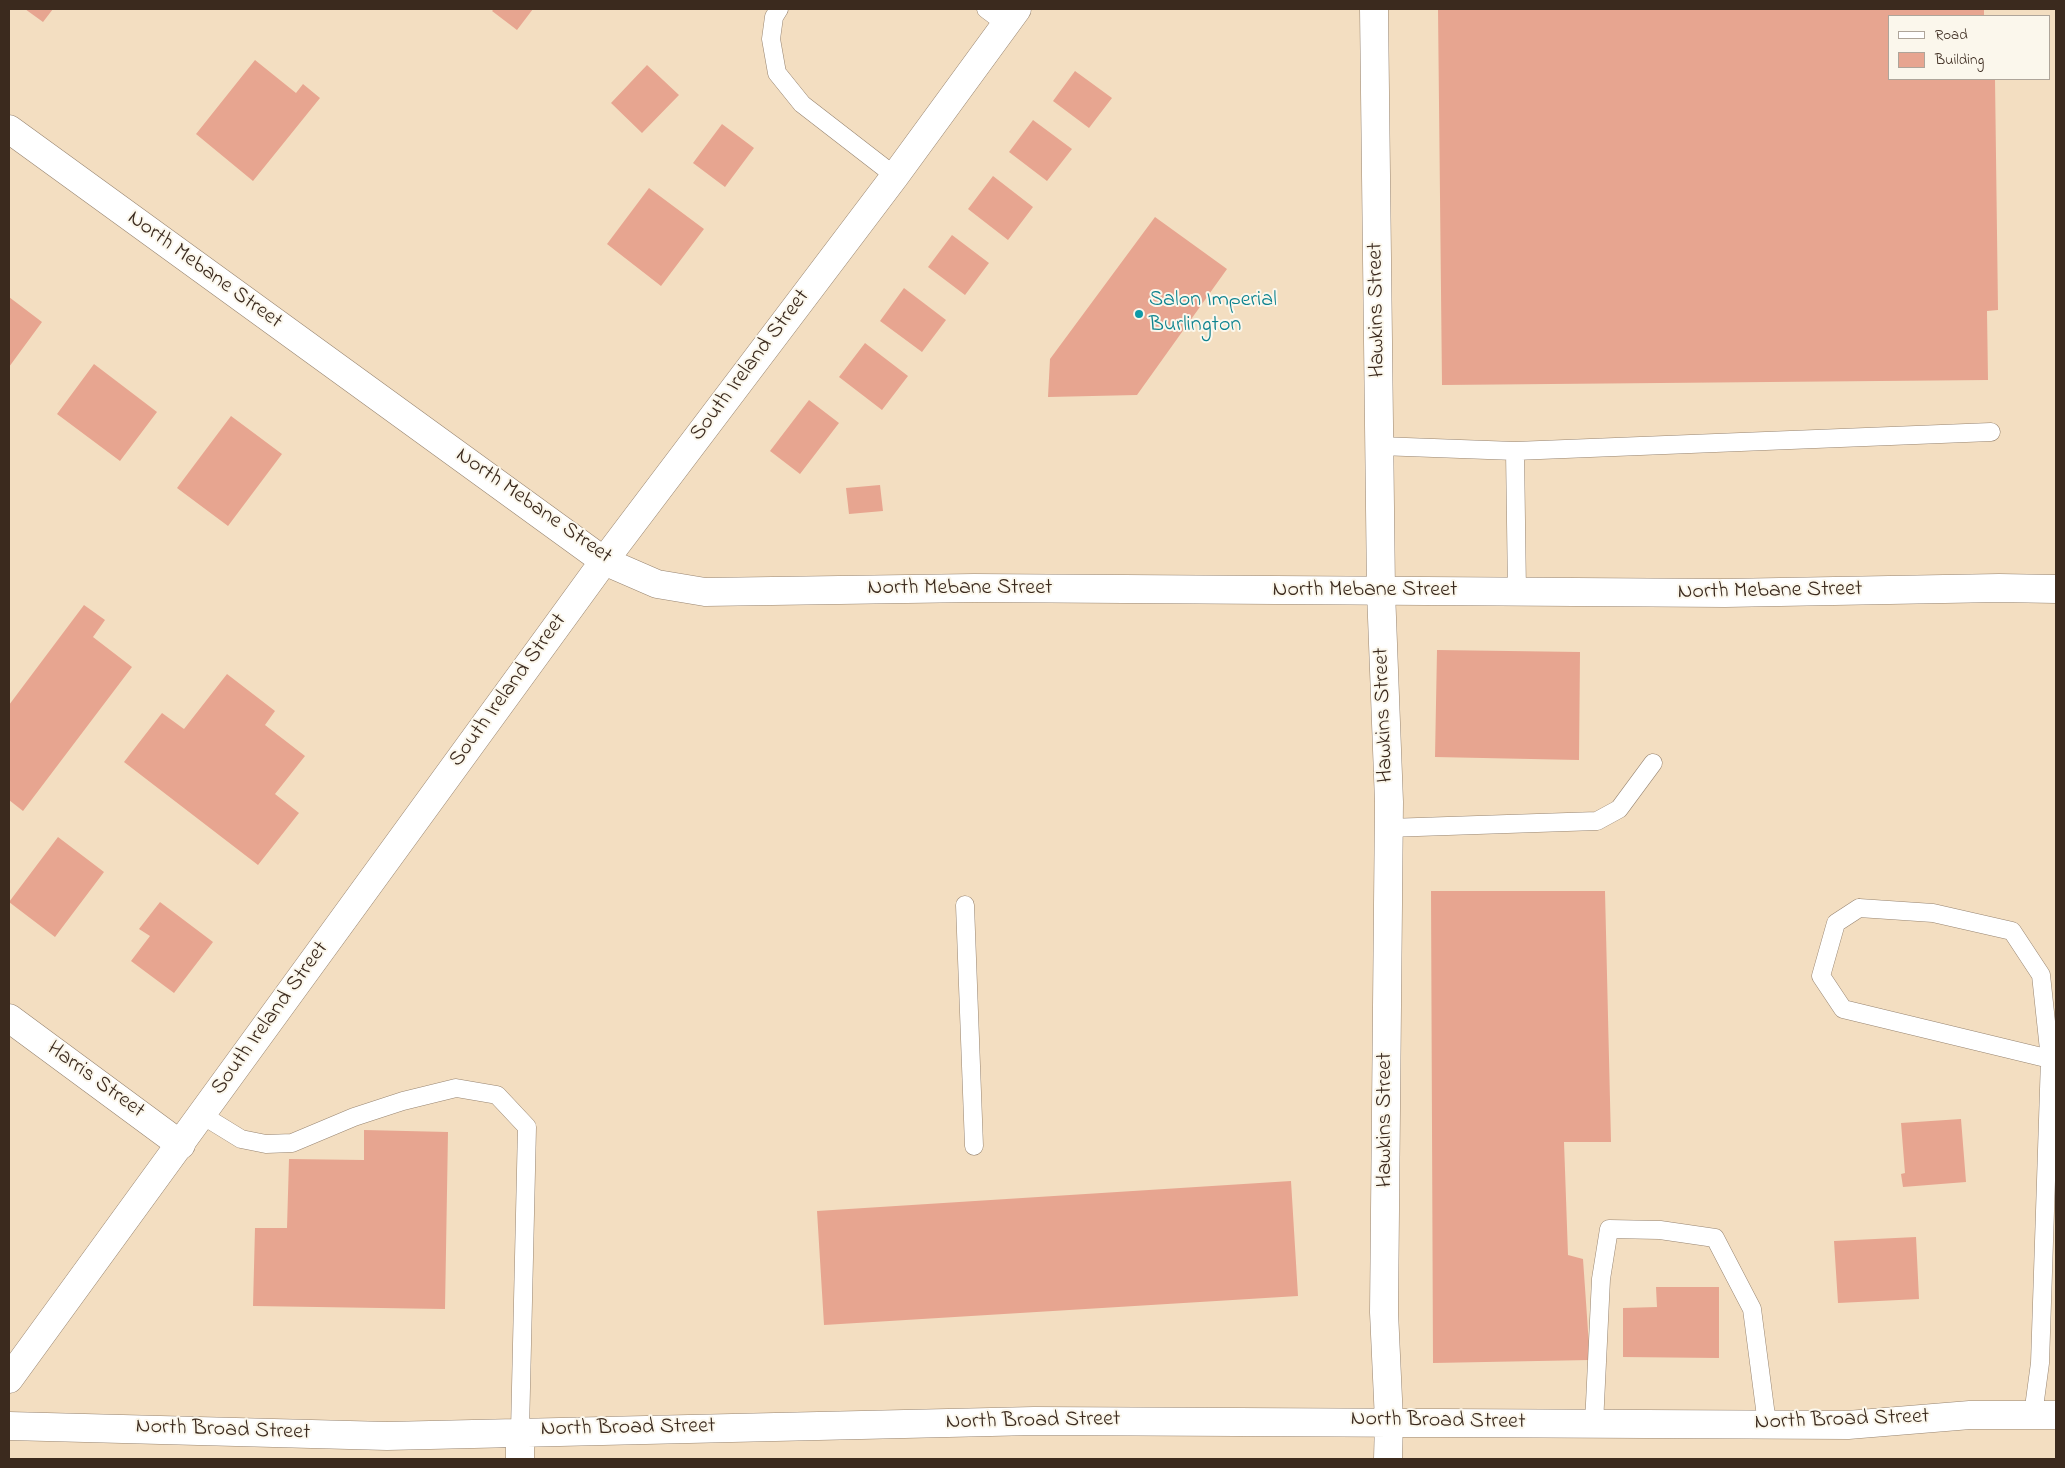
<!DOCTYPE html>
<style>
body{margin:0}
#map{position:relative;width:2065px;height:1468px;overflow:hidden;background:#f3dec1;font-family:"Indie Flower",sans-serif}
canvas{display:block}
.frame{position:absolute;inset:0;border:10px solid #3b2a1e;pointer-events:none}
.legend{position:absolute;left:1888px;top:15px;width:162px;height:65px;box-sizing:border-box;background:#fbf7ec;border:1px solid #aea59a;margin:0;padding:6px 9px;list-style:none;font-size:15px;color:#3b2a1e}
.legend li{display:flex;align-items:center;gap:10px;height:25px}
.legend b{width:25px;border:1px solid #aea59a}
</style>
<div id="map">
<canvas width="2065" height="1468"></canvas>
<div class="frame"></div>
<ul class="legend">
<li><b style="height:6px;background:#fff"></b>Road</li>
<li><b style="height:14px;background:#e7a590"></b>Building</li>
</ul>
</div>
<script>
const g = document.querySelector('canvas').getContext('2d');
g.lineJoin = 'round';
function fill(path, color) { g.fillStyle = color; g.fill(path, 'evenodd'); }
const toPath = rows => new Path2D(rows.map(r => 'M' + r).join(''));
function strokePath(path, color, width, dash) { g.strokeStyle = color; g.lineWidth = width; g.lineCap = dash ? 'butt' : 'round'; g.setLineDash(dash || []); g.stroke(path); }
function write(font, color, halo, rows, align = 'center') {
  g.font = font + ' "Indie Flower",sans-serif'; g.lineWidth = 4; g.setLineDash([]); g.textBaseline = 'middle'; g.strokeStyle = halo; g.fillStyle = color; for (const [text, x, y, turn = 0] of rows) {
    g.save(); g.translate(x, y); g.rotate((+turn || 0) * Math.PI / 180); g.textAlign = isNaN(turn) ? turn : align; if (halo) g.strokeText(text, 0, 0); g.fillText(text, 0, 0); g.restore();
  }
}
fill(toPath([
 [25,9,53,9,43,22],
 [494,9,533,9,517,30,492,11],
 [1438,9,1984,9,1984,16,1889,16,1889,79,1995,79,1998,310,1987,311,1988,380,1442,385],
 [255,60,296,93,303,84,320,98,253,181,196,134],
 [647,65,679,95,642,133,611,103],
 [1075,71,1112,98,1089,128,1053,101],
 [1033,120,1072,149,1047,181,1009,152],
 [722,124,754,148,725,187,693,163],
 [993,176,1033,207,1008,240,968,209],
 [649,188,704,229,661,286,607,244],
 [1155,217,1227,269,1137,395,1048,397,1050,359],
 [952,235,989,263,965,295,928,267],
 [904,288,946,320,922,352,880,321],
 [9,297,42,322,9,367],
 [865,343,908,376,882,410,839,377],
 [94,364,157,412,120,461,57,414],
 [809,400,839,423,800,474,770,451],
 [231,416,282,454,228,526,177,488],
 [880,485,883,511,849,514,846,488],
 [84,605,105,620,93,637,132,667,23,811,9,800,9,705],
 [1437,650,1580,652,1579,760,1435,757],
 [227,674,275,711,265,725,305,756,275,794,299,813,258,865,124,762,162,713,184,729],
 [58,837,104,872,55,937,9,902],
 [1431,891,1605,891,1611,1142,1564,1142,1568,1255,1583,1259,1590,1360,1433,1363],
 [160,902,213,942,174,993,131,961,150,936,139,929],
 [1961,1119,1966,1182,1903,1187,1901,1174,1905,1173,1901,1123],
 [364,1130,448,1132,445,1309,253,1306,255,1228,287,1228,289,1159,364,1160],
 [1291,1181,1298,1296,824,1325,817,1211],
 [1916,1237,1919,1299,1838,1303,1834,1241],
 [1656,1287,1719,1287,1719,1358,1623,1357,1623,1308,1657,1307]
]), '#e7a590');
const service = toPath([
 [779,9,774,17,771,39,777,73,802,104,895,176],
 [986,9,1006,24],
 [1379,446,1515,451],
 [1517,592,1515,451,1991,432],
 [1388,828,1597,821,1619,809,1653,763],
 [965,905,974,1146],
 [1859,908,1933,913,2012,931,2041,975,2050,1059,1843,1009,1821,976,1836,923,1859,908],
 [202,1115,241,1139,266,1144,292,1143,354,1117,403,1101,456,1088,497,1095,527,1127,520,1431],
 [2033,1415,2040,1363,2050,1059],
 [1594,1424,1601,1279,1609,1229,1660,1230,1715,1238,1752,1309,1767,1424]
]);
const minor = toPath([
 [1374,9,1381,591,1389,802,1384,1312,1389,1421,1388,1459],
 [9,1018,181,1145],
 [9,1426,387,1436,1034,1421,1848,1425,1970,1415,2056,1415],
 [520,1431,520,1459]
]);
const tertiary = toPath([
 [9,129,604,561,657,584,705,592,974,588,1725,593,1999,588,2056,589],
 [9,1379,604,561,895,176,1017,9]
]);
strokePath(service, '#978470', 19);
strokePath(minor, '#978470', 29);
strokePath(tertiary, '#978470', 29);
strokePath(service, '#fff', 18);
strokePath(minor, '#fff', 28);
strokePath(tertiary, '#fff', 28);
for (const [x, y, r, color] of [
 [1139,314,5,"#0f9aa8"]
]) { const dot = new Path2D(); dot.arc(x, y, r, 0, 2 * Math.PI); g.fillStyle = color; g.fill(dot); strokePath(dot, '#fbf7ec', 2); }
write('22px', '#3b2a1e', '#fbf7ec', [
 ["North Mebane Street",204,271,36],
 ["Hawkins Street",1378,310,-91],
 ["South Ireland Street",751,366,-53],
 ["North Mebane Street",533,507,35],
 ["North Mebane Street",960,589],
 ["North Mebane Street",1365,591],
 ["North Mebane Street",1770,592,-1],
 ["South Ireland Street",509,691,-54],
 ["Hawkins Street",1385,715,-92],
 ["South Ireland Street",271,1019,-54],
 ["Harris Street",95,1081,36],
 ["Hawkins Street",1386,1120,-90],
 ["North Broad Street",1842,1421,-2],
 ["North Broad Street",1033,1422,-1],
 ["North Broad Street",1438,1422,1],
 ["North Broad Street",628,1429,-1],
 ["North Broad Street",223,1431,2]
]);
write('22px', '#0d838f', '#fbf7ec', [
 ["Salon Imperial",1149,301],
 ["Burlington",1149,326]
], 'left');
</script>
